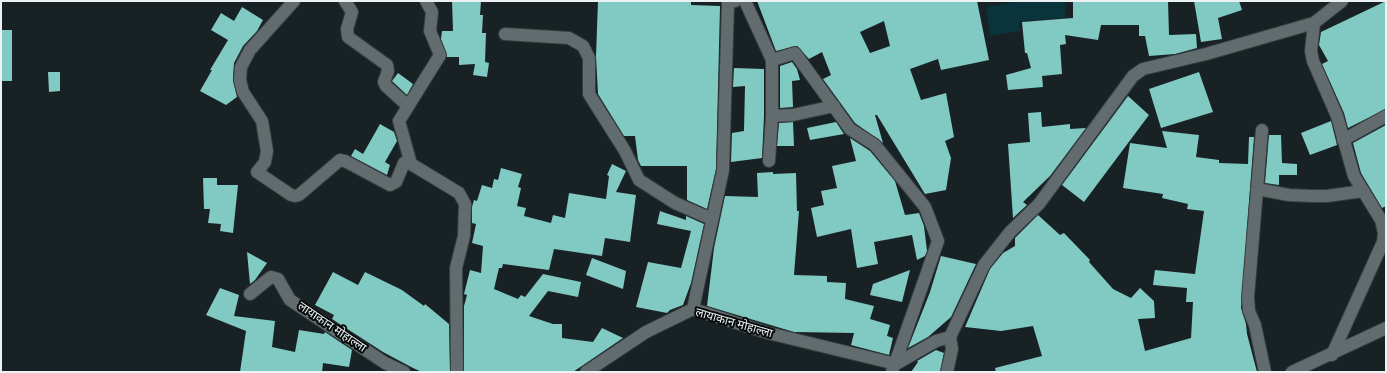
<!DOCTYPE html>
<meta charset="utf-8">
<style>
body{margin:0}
#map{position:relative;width:1387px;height:373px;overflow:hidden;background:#182123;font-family:"Public Sans",sans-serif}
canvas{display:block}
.frame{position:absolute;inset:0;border:2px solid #ecf2f3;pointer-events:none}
</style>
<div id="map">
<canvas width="1387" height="373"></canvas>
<div class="frame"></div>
</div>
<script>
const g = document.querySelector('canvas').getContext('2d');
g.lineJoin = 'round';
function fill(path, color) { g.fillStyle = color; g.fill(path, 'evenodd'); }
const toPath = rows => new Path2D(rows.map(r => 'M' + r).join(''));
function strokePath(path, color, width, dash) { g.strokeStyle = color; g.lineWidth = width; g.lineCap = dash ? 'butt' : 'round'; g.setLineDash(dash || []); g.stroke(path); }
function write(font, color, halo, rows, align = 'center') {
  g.font = font + ' "Public Sans","Noto Sans Devanagari",sans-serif'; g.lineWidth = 4; g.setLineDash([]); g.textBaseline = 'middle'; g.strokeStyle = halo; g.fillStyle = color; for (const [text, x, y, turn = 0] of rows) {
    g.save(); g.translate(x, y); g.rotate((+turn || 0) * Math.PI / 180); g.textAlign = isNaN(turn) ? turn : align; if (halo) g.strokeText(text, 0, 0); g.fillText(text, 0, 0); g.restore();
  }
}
fill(toPath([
 [1020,1,1066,1,1065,18,1019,21,1020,31,990,36,986,7]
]), '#0a343b');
fill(toPath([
 [452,1,481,1,480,15,483,15,482,33,486,33,485,62,489,63,487,77,473,75,475,64,459,65,459,57,447,57,441,39,442,31,453,31],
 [598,1,691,1,691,5,720,6,716,169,707,209,687,200,687,166,641,166,638,160,635,136,624,136,598,94,596,56],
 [757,1,977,1,989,60,941,70,938,59,910,69,921,100,946,93,954,137,945,141,951,158,946,190,925,194,877,115,875,115,883,143,855,123,823,79,831,75,822,52,809,59,797,46,776,51],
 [884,21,890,46,870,53,860,32],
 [1073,1,1168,1,1169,35,1196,34,1197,48,1175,54,1149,56,1145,36,1139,36,1139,25,1101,25,1098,40,1065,35,1066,44,1060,45,1062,74,1042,76,1043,87,1008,90,1006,75,1031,68,1027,53,1025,53,1022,22,1073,18],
 [1194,1,1239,1,1242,10,1218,18,1222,39,1201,42],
 [1386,1,1386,109,1348,128,1344,113,1322,64,1328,61,1319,45,1321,32],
 [242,7,263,20,257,31,243,46,234,63,233,80,237,97,226,105,200,91,212,70,210,70,228,40,211,30,221,13,234,21],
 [1,30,12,30,12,81,1,81],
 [792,62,797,69,800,80,792,81,793,107,780,108,780,66],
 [734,68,764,69,764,116,762,158,731,162,732,133,744,131,745,86,733,87],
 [48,72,60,72,60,91,49,92],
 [1199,72,1213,112,1161,128,1149,89],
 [398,73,413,84,407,95,392,81],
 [1128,96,1149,115,1084,202,1062,185],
 [1041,112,1042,127,1070,124,1070,129,1086,128,1050,176,1023,202,1027,205,1013,218,1008,144,1030,142,1028,113],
 [1331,121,1337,145,1310,155,1301,133],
 [793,122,794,146,777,146,779,123],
 [836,122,844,134,810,140,807,128],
 [380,124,394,132,397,141,385,162,390,165,387,175,351,156,355,149,363,154],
 [1386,125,1386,206,1382,208,1361,173,1353,143],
 [1162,131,1199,135,1196,157,1219,160,1219,163,1248,164,1249,137,1254,137,1241,308,1246,324,1247,334,1257,372,996,372,995,368,1042,356,1033,326,1001,331,965,327,990,269,1003,253,1015,246,1015,238,1038,215,1060,235,1064,233,1090,260,1089,262,1113,289,1131,298,1140,288,1154,301,1155,318,1138,319,1145,351,1191,338,1193,302,1186,302,1187,288,1153,285,1155,270,1195,274,1204,211,1187,209,1188,204,1162,198,1163,194,1123,188,1130,143,1167,148],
 [1269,135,1281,135,1282,163,1297,164,1297,175,1279,175,1279,185,1265,183],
 [850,138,870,151,895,181,905,215,919,213,924,226,927,251,925,256,917,260,912,235,874,242,878,264,857,268,851,229,817,237,811,208,824,205,821,191,837,188,832,166,856,161],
 [612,164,626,171,616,192,636,195,630,242,605,238,602,256,554,249,549,270,503,264,502,268,499,268,494,289,518,299,521,295,525,297,543,274,581,282,578,297,548,291,529,316,553,324,562,324,562,338,593,342,602,328,623,338,573,372,464,372,464,306,467,295,464,294,470,270,481,273,483,246,472,243,476,224,472,223,472,207,474,200,477,201,482,185,492,188,494,179,498,180,501,168,522,174,518,187,521,188,517,206,526,208,524,216,551,223,553,215,565,218,569,193,606,199,609,176,607,175],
 [773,172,773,174,796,173,797,211,799,211,794,275,827,276,827,282,846,283,845,299,874,306,870,319,890,325,887,336,893,338,889,355,851,345,854,333,794,332,707,306,714,248,725,196,758,197,757,173],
 [203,178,217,178,217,185,238,185,233,233,220,231,221,224,208,223,210,209,204,209],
 [660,211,686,220,686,216,704,224,691,283,683,305,670,310,667,313,636,307,648,262,681,268,691,231,657,224],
 [247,252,267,263,255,280,250,284],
 [941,256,976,264,951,317,928,337,908,348,930,292],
 [592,258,626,271,623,289,586,275],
 [910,270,902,302,870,295,873,284],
 [333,272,358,285,365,272,402,290,424,306,425,304,449,324,450,372,422,372,413,368,383,352,332,319,334,315,315,305],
 [220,288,239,295,234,316,275,321,272,347,295,352,299,330,324,334,325,332,352,350,349,367,323,363,322,372,240,372,246,331,206,315],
 [936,350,944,353,940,372,911,372,918,362,917,361]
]), '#81c9c3');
const minor = toPath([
 [294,1,250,50,241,67,240,80,243,92,262,121,267,151,265,162,257,172,291,195,295,196,299,195,340,160,345,161,390,185,396,182,404,163,411,164],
 [345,1,352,12,347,29,348,37,387,65,388,71,384,82,386,86,408,106],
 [426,1,432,12,430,31,440,55,399,121,411,164,459,193,465,204,464,236,456,268,457,372],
 [745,1,772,60,795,53,850,129,875,145,925,207,938,241,892,372],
 [1314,23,1311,51,1313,61,1337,116,1354,176,1381,220,1384,233,1383,242,1332,355],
 [505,34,569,38,583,46,589,58,589,94,625,151,639,180,675,203,712,219],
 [772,116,793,115,834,106],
 [1262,130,1248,297,1249,311,1255,325,1265,372],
 [1343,140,1386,116],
 [769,161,772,116,772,60],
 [1257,189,1289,195,1312,196,1327,196,1363,191],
 [250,294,271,277,278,279,290,300,385,363,404,372],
 [693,309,723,170,728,3,735,1],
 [896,364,936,341,950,337,984,265,1010,232,1039,204,1133,76,1143,69,1206,54,1314,23,1342,1],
 [586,372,646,332,693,309,768,333,896,364],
 [947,372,952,349,950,337],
 [1292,372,1386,328]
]);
strokePath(minor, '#373e3f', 14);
strokePath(minor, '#626c6e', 12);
write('12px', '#ecf2f3', '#070a0b', [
 ["लायाकान मोहाल्ला",734,323,16],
 ["लायाकान मोहाल्ला",332,327,34]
]);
</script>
